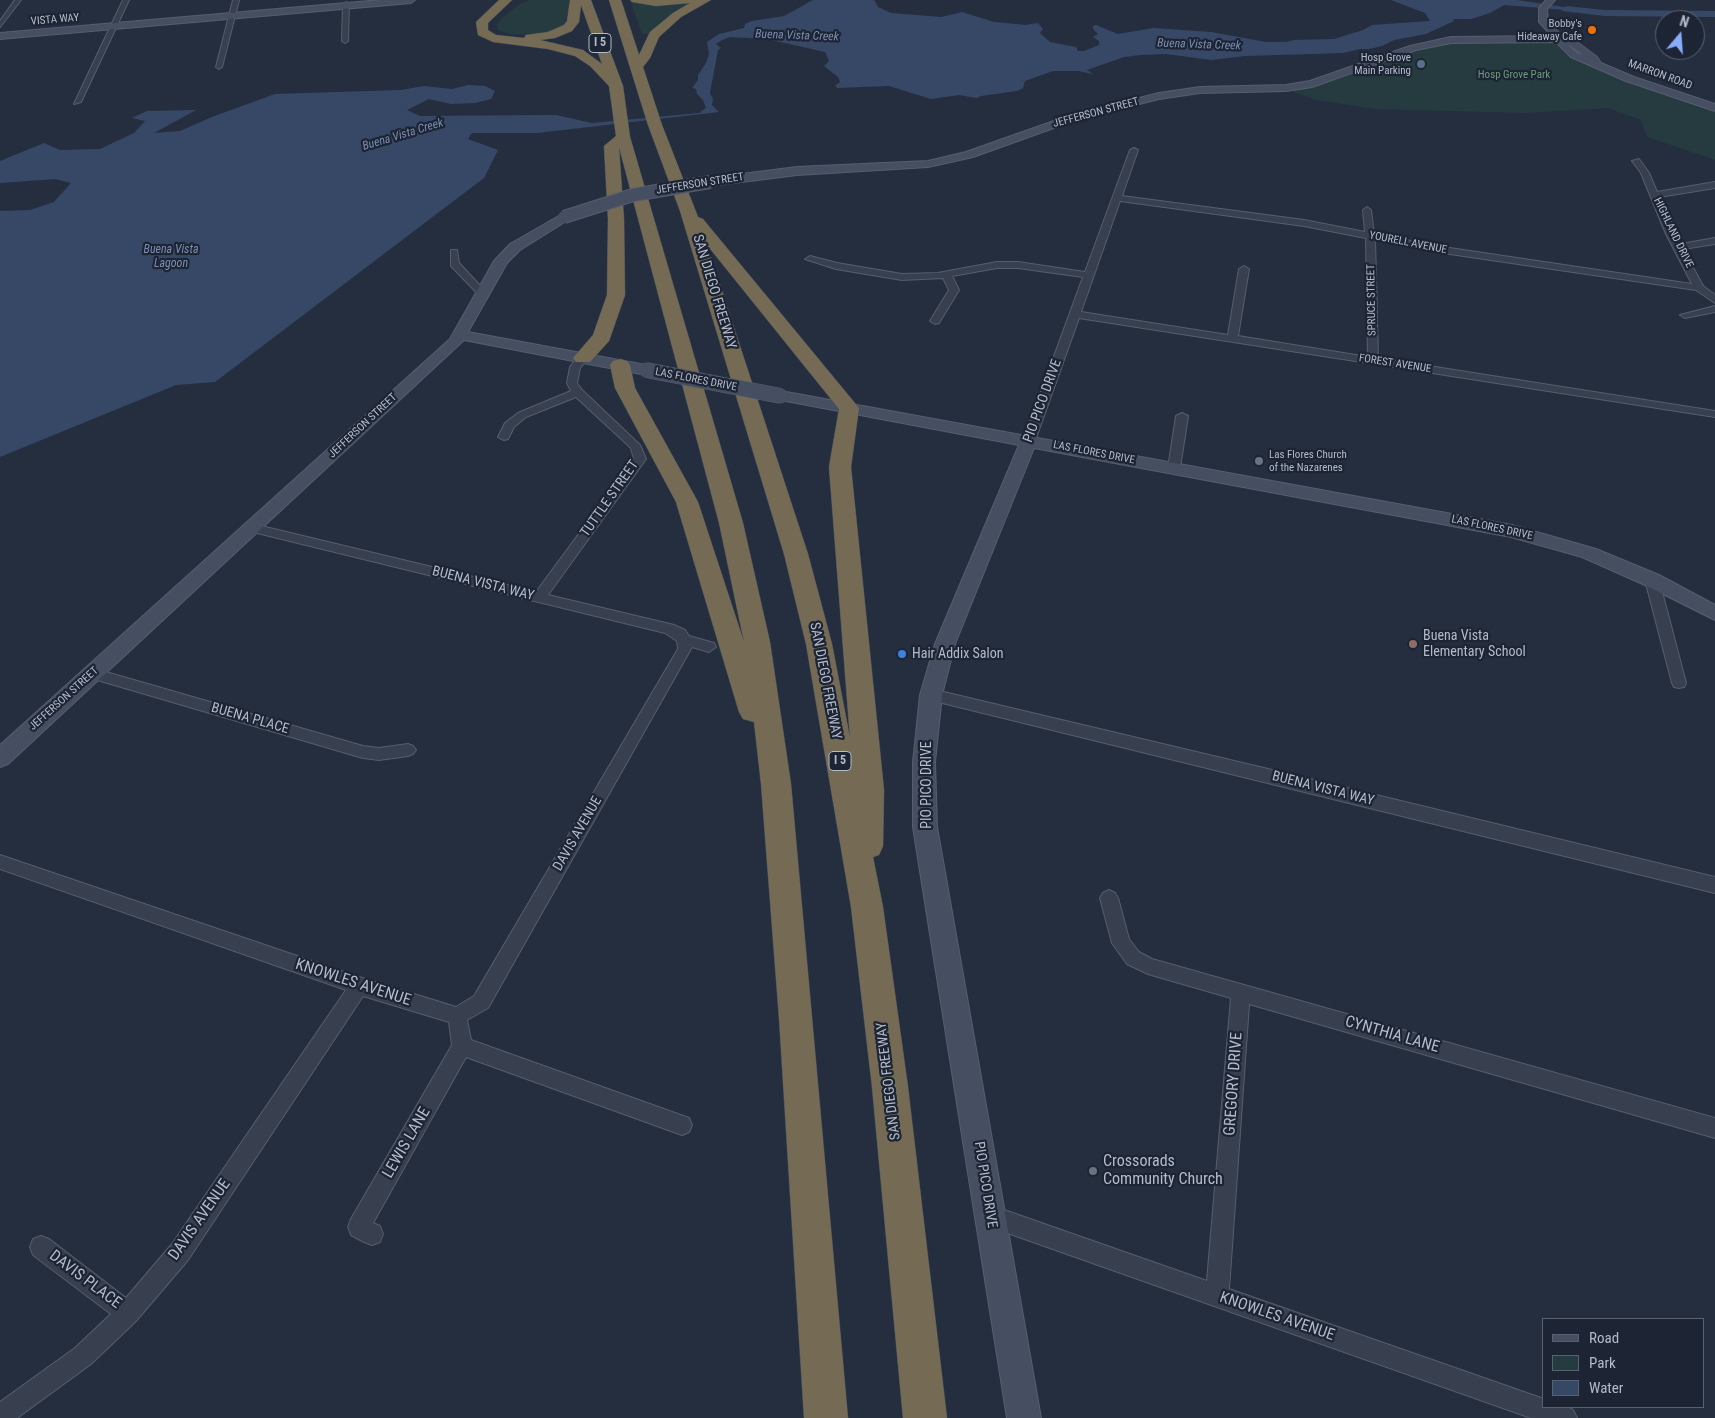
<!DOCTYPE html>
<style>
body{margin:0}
#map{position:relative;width:1715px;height:1418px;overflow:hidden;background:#242e3f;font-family:"Roboto Condensed",sans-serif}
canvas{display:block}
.legend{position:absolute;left:1542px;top:1318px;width:162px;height:90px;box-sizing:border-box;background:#1d2534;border:1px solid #596170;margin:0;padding:6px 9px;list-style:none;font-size:15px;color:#b4bbca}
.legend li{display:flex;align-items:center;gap:10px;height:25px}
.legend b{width:25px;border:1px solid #596170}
.north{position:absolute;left:1655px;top:10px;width:50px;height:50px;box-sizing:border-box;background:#1d2534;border:1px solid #596170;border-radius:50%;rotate:18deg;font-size:14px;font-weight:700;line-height:20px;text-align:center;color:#b4bbca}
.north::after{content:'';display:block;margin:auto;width:18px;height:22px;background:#88acfb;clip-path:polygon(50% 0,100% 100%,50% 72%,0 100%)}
</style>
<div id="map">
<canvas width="1715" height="1418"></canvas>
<ul class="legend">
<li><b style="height:6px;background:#464e62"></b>Road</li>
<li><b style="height:14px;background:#263b40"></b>Park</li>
<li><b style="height:14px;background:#374867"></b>Water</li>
</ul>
<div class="north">N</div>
</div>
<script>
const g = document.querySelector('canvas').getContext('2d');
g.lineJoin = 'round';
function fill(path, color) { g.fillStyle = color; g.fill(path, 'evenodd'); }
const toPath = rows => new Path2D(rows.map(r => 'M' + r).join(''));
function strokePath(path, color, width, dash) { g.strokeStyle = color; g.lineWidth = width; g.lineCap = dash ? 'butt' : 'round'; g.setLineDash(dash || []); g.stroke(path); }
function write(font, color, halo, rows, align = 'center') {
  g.font = font + ' "Roboto Condensed",sans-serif'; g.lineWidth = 4.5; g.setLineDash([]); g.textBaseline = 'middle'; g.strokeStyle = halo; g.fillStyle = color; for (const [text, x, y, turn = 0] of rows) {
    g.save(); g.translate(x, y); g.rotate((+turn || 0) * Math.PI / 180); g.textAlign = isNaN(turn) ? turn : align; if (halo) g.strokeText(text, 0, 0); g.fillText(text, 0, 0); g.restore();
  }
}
fill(toPath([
 [529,0,571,0,565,25,555,31,528,35,509,34,498,30,497,25,501,19,520,4],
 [695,0,650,34,642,34,631,3],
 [1558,40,1585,60,1715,108,1715,160,1647,137,1641,120,1608,108,1526,113,1376,109,1316,100,1288,90,1341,78,1418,49,1461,41]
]), '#263b40');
fill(toPath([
 [813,0,874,0,878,7,891,13,941,17,962,12,994,22,1026,25,1038,23,1043,29,1040,33,1050,42,1076,47,1078,51,1084,51,1099,45,1099,41,1093,37,1098,34,1093,29,1093,26,1096,25,1118,34,1154,28,1211,32,1266,42,1286,42,1294,40,1334,39,1363,30,1372,25,1430,21,1425,13,1391,0,1517,0,1604,13,1504,5,1490,13,1471,19,1453,19,1454,21,1426,34,1394,40,1382,46,1369,49,1360,49,1343,53,1245,56,1211,60,1166,54,1141,55,1124,57,1087,70,1093,74,1078,71,1053,71,1025,81,1023,88,1017,91,981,96,977,98,959,95,931,99,889,86,837,88,835,86,840,82,838,77,824,66,829,61,825,52,767,39,730,37,722,40,716,44,721,48,718,50,710,93,713,99,712,105,719,112,537,133,472,133,468,139,498,150,484,178,215,382,176,385,0,457,0,211,30,210,54,202,71,183,55,179,0,183,0,161,44,143,60,150,100,149,134,133,145,121,132,118,147,111,196,110,154,133,180,131,212,117,275,94,401,90,424,86,452,89,468,85,485,86,495,91,491,99,475,103,451,104,429,99,407,110,420,116,556,115,592,123,699,113,706,108,703,100,697,94,696,89,692,88,698,80,698,75,706,63,709,54,707,42,719,34,744,28,745,24,752,21,784,16]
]), '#374867');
fill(toPath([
 [1567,6,1604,10,1715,11,1715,17,1604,16,1563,11,1561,9,1567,6]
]), '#374867');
const street = toPath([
 [15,0,21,0,0,27,0,21,15,0],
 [123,0,129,0,81,102,74,104,123,0],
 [233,0,239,0,222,67,219,69,216,67,233,0],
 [346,2,349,4,348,41,345,43,342,41,343,4,346,2],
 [1134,148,1138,150,1122,196,1304,220,1365,232,1363,210,1367,207,1371,210,1374,234,1443,247,1692,284,1666,234,1641,173,1632,161,1639,159,1649,173,1657,192,1715,182,1715,188,1659,197,1681,244,1715,238,1715,244,1683,249,1703,286,1715,295,1715,303,1696,290,1443,253,1375,239,1378,358,1715,411,1715,417,1079,318,1035,441,1029,444,1023,441,1083,277,1018,268,997,268,952,276,959,290,939,323,935,324,930,321,949,290,943,278,902,280,836,269,805,259,810,256,837,263,902,274,938,273,997,262,1018,262,1085,272,1130,150,1134,148],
 [1120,201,1304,226,1366,238,1368,357,1238,336,1249,269,1244,266,1239,269,1228,335,1081,312,1120,201],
 [451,250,457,250,459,263,485,291,485,295,479,295,451,266,451,250],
 [1715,306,1715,312,1685,318,1680,315,1715,306],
 [583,355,588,358,580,368,577,383,582,390,640,445,646,459,548,595,674,625,685,630,689,636,714,643,716,647,709,652,692,647,488,1008,467,1020,471,1040,689,1118,692,1125,689,1132,682,1135,466,1057,373,1223,380,1226,383,1234,380,1242,372,1245,364,1242,351,1235,348,1227,351,1219,452,1045,449,1022,363,996,188,1260,136,1321,91,1364,17,1418,0,1418,0,1402,75,1348,111,1314,33,1255,30,1247,33,1239,41,1236,49,1239,126,1298,172,1244,346,990,0,869,0,855,359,977,456,1007,474,996,678,649,677,641,665,633,253,532,247,528,253,524,536,592,634,459,631,448,576,397,526,417,514,427,508,439,504,440,498,437,505,423,518,413,571,391,567,383,570,367,579,356,583,355],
 [1182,413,1188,416,1180,468,1174,472,1168,468,1176,416,1182,413],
 [1652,575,1659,580,1686,683,1684,687,1679,688,1674,687,1672,683,1645,580,1652,575],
 [92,668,363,746,379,748,408,744,413,746,416,750,413,754,408,756,379,760,363,758,87,677,85,673,87,669,92,668],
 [931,689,1306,778,1715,877,1715,893,926,699,924,695,926,691,931,689],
 [1109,890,1115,893,1118,898,1129,939,1139,952,1152,959,1715,1118,1715,1138,1249,1004,1229,1289,1544,1399,1544,1407,1567,1407,1573,1410,1577,1418,1531,1418,982,1224,979,1216,982,1208,990,1205,1207,1281,1231,998,1148,974,1127,964,1112,943,1100,898,1103,893,1109,890]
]);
const secondary = toPath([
 [381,0,415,0,411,3,0,39,0,33,381,0],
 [1546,0,1555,0,1547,9,1548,21,1563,37,1577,42,1597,57,1601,63,1634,77,1715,104,1715,111,1626,81,1571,57,1556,42,1451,43,1416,50,1312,87,1286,91,1200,93,1159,99,1076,120,973,157,928,167,797,175,710,186,704,182,710,178,797,167,928,161,966,152,1068,116,1159,93,1200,87,1286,85,1310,81,1410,46,1451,37,1552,36,1539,22,1539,8,1546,0],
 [1568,45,1571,46,1583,55,1577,53,1568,45],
 [564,213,568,214,570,217,568,220,520,250,507,263,468,332,646,365,654,370,651,373,646,375,464,340,8,764,0,767,0,745,450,339,494,261,510,244,564,213],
 [781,391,1512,525,1596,549,1659,575,1715,605,1715,620,1645,585,1582,557,1511,537,1034,448,955,644,942,695,935,762,937,827,1041,1418,1007,1418,913,827,913,762,920,695,935,644,1019,445,775,399,773,396,781,391]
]);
const highway = toPath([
 [499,0,512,0,488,23,488,30,496,35,524,38,526,35,548,32,564,25,567,21,570,0,591,0,623,86,630,137,743,523,770,642,791,784,848,1418,804,1418,779,1018,761,784,754,722,743,719,739,712,676,502,615,388,610,365,613,361,620,359,627,361,630,365,635,388,698,502,744,642,719,523,619,147,624,219,625,295,609,341,590,362,576,362,573,358,593,335,607,295,608,219,604,146,616,136,609,86,590,66,575,56,548,49,493,42,478,35,476,22,499,0],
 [581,5,602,64,583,50,540,40,555,38,572,31,579,22,581,5],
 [609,0,621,0,639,55,650,32,673,13,690,3,656,6,632,2,630,0,711,0,681,17,659,37,650,58,643,67,662,125,698,217,703,219,859,408,851,467,884,790,883,846,879,855,873,857,883,907,908,1087,947,1418,903,1418,872,1087,851,907,806,644,784,554,680,211,648,125,609,0],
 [707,245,839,409,829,467,850,738,832,644,808,554,707,245]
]);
strokePath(street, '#565e6d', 2);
strokePath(secondary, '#565e6d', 2);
strokePath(highway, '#434b5a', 1);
fill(street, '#38404f');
fill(secondary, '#464e62');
fill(highway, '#756b55');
const secondaryBridgeFar1 = toPath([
 [564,217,633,195,710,182]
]);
const secondaryBridge = toPath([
 [646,370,781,396]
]);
strokePath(secondaryBridgeFar1, '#565e6d', 14, []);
strokePath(secondaryBridge, '#565e6d', 16, []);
strokePath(secondaryBridgeFar1, '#464e62', 12);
strokePath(secondaryBridge, '#464e62', 15);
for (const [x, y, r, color] of [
 [1592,30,5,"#e8710a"],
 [1421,64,5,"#5c6f8a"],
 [1259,461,5,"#6b7280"],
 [1413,644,5,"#8d6e63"],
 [902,654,5,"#3f7fe0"],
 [1093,1171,5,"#6b7280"]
]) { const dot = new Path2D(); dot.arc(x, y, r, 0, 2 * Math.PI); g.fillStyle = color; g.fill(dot); strokePath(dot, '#1d2534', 2); }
write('11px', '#b4bbca', '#1d2534', [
 ["VISTA WAY",55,20,-5],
 ["MARRON ROAD",1660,75,20],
 ["JEFFERSON STREET",1096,113,-15],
 ["JEFFERSON STREET",700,184,-9],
 ["HIGHLAND DRIVE",1673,233,64],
 ["YOURELL AVENUE",1408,243,11],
 ["SPRUCE STREET",1372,300,-91],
 ["FOREST AVENUE",1395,364,9],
 ["LAS FLORES DRIVE",696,380,11],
 ["JEFFERSON STREET",363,426,-43],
 ["LAS FLORES DRIVE",1094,453,11],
 ["LAS FLORES DRIVE",1492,528,12],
 ["JEFFERSON STREET",64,699,-42]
]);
write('11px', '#b4bbca', '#1d2534', [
 ["Bobby's",1582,24],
 ["Hideaway Cafe",1582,37],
 ["Hosp Grove",1411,58],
 ["Main Parking",1411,71],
 ["Las Flores Church",1269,455,"left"],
 ["of the Nazarenes",1269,468,"left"]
], 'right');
write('11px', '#6a9c79', '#1d2534', [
 ["Hosp Grove Park",1514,75]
]);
write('italic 12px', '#7b8eb2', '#1d2534', [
 ["Buena Vista Creek",797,36,2],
 ["Buena Vista Creek",1199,45,2],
 ["Buena Vista Creek",403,135,-17],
 ["Buena Vista",171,250],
 ["Lagoon",171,264]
]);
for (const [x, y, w] of [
 [600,43,22],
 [840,761,22]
]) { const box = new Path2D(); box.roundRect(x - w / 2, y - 9.5, w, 19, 4); g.fillStyle = '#1d2534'; g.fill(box); strokePath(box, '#b4bbca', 1); }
write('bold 12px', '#b4bbca', null, [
 ["I 5",600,43],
 ["I 5",840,761]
]);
write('14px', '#b4bbca', '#1d2534', [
 ["SAN DIEGO FREEWAY",714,292,73],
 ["PIO PICO DRIVE",1043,401,-70],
 ["TUTTLE STREET",610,499,-55],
 ["BUENA VISTA WAY",483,584,14],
 ["SAN DIEGO FREEWAY",825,681,79],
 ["BUENA PLACE",250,719,16],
 ["PIO PICO DRIVE",927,785,-90],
 ["BUENA VISTA WAY",1323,789,14],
 ["DAVIS AVENUE",578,834,-60],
 ["SAN DIEGO FREEWAY",889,1081,-97],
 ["PIO PICO DRIVE",985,1185,81]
]);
write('14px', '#b4bbca', '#1d2534', [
 ["Buena Vista",1423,636],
 ["Elementary School",1423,652],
 ["Hair Addix Salon",912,654]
], 'left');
write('16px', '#b4bbca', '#1d2534', [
 ["KNOWLES AVENUE",353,983,18],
 ["CYNTHIA LANE",1392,1035,16],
 ["GREGORY DRIVE",1234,1084,-86],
 ["LEWIS LANE",407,1143,-60],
 ["DAVIS AVENUE",200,1220,-55],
 ["DAVIS PLACE",85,1280,37],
 ["KNOWLES AVENUE",1277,1317,19]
]);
write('16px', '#b4bbca', '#1d2534', [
 ["Crossorads",1103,1162],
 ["Community Church",1103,1180]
], 'left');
</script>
